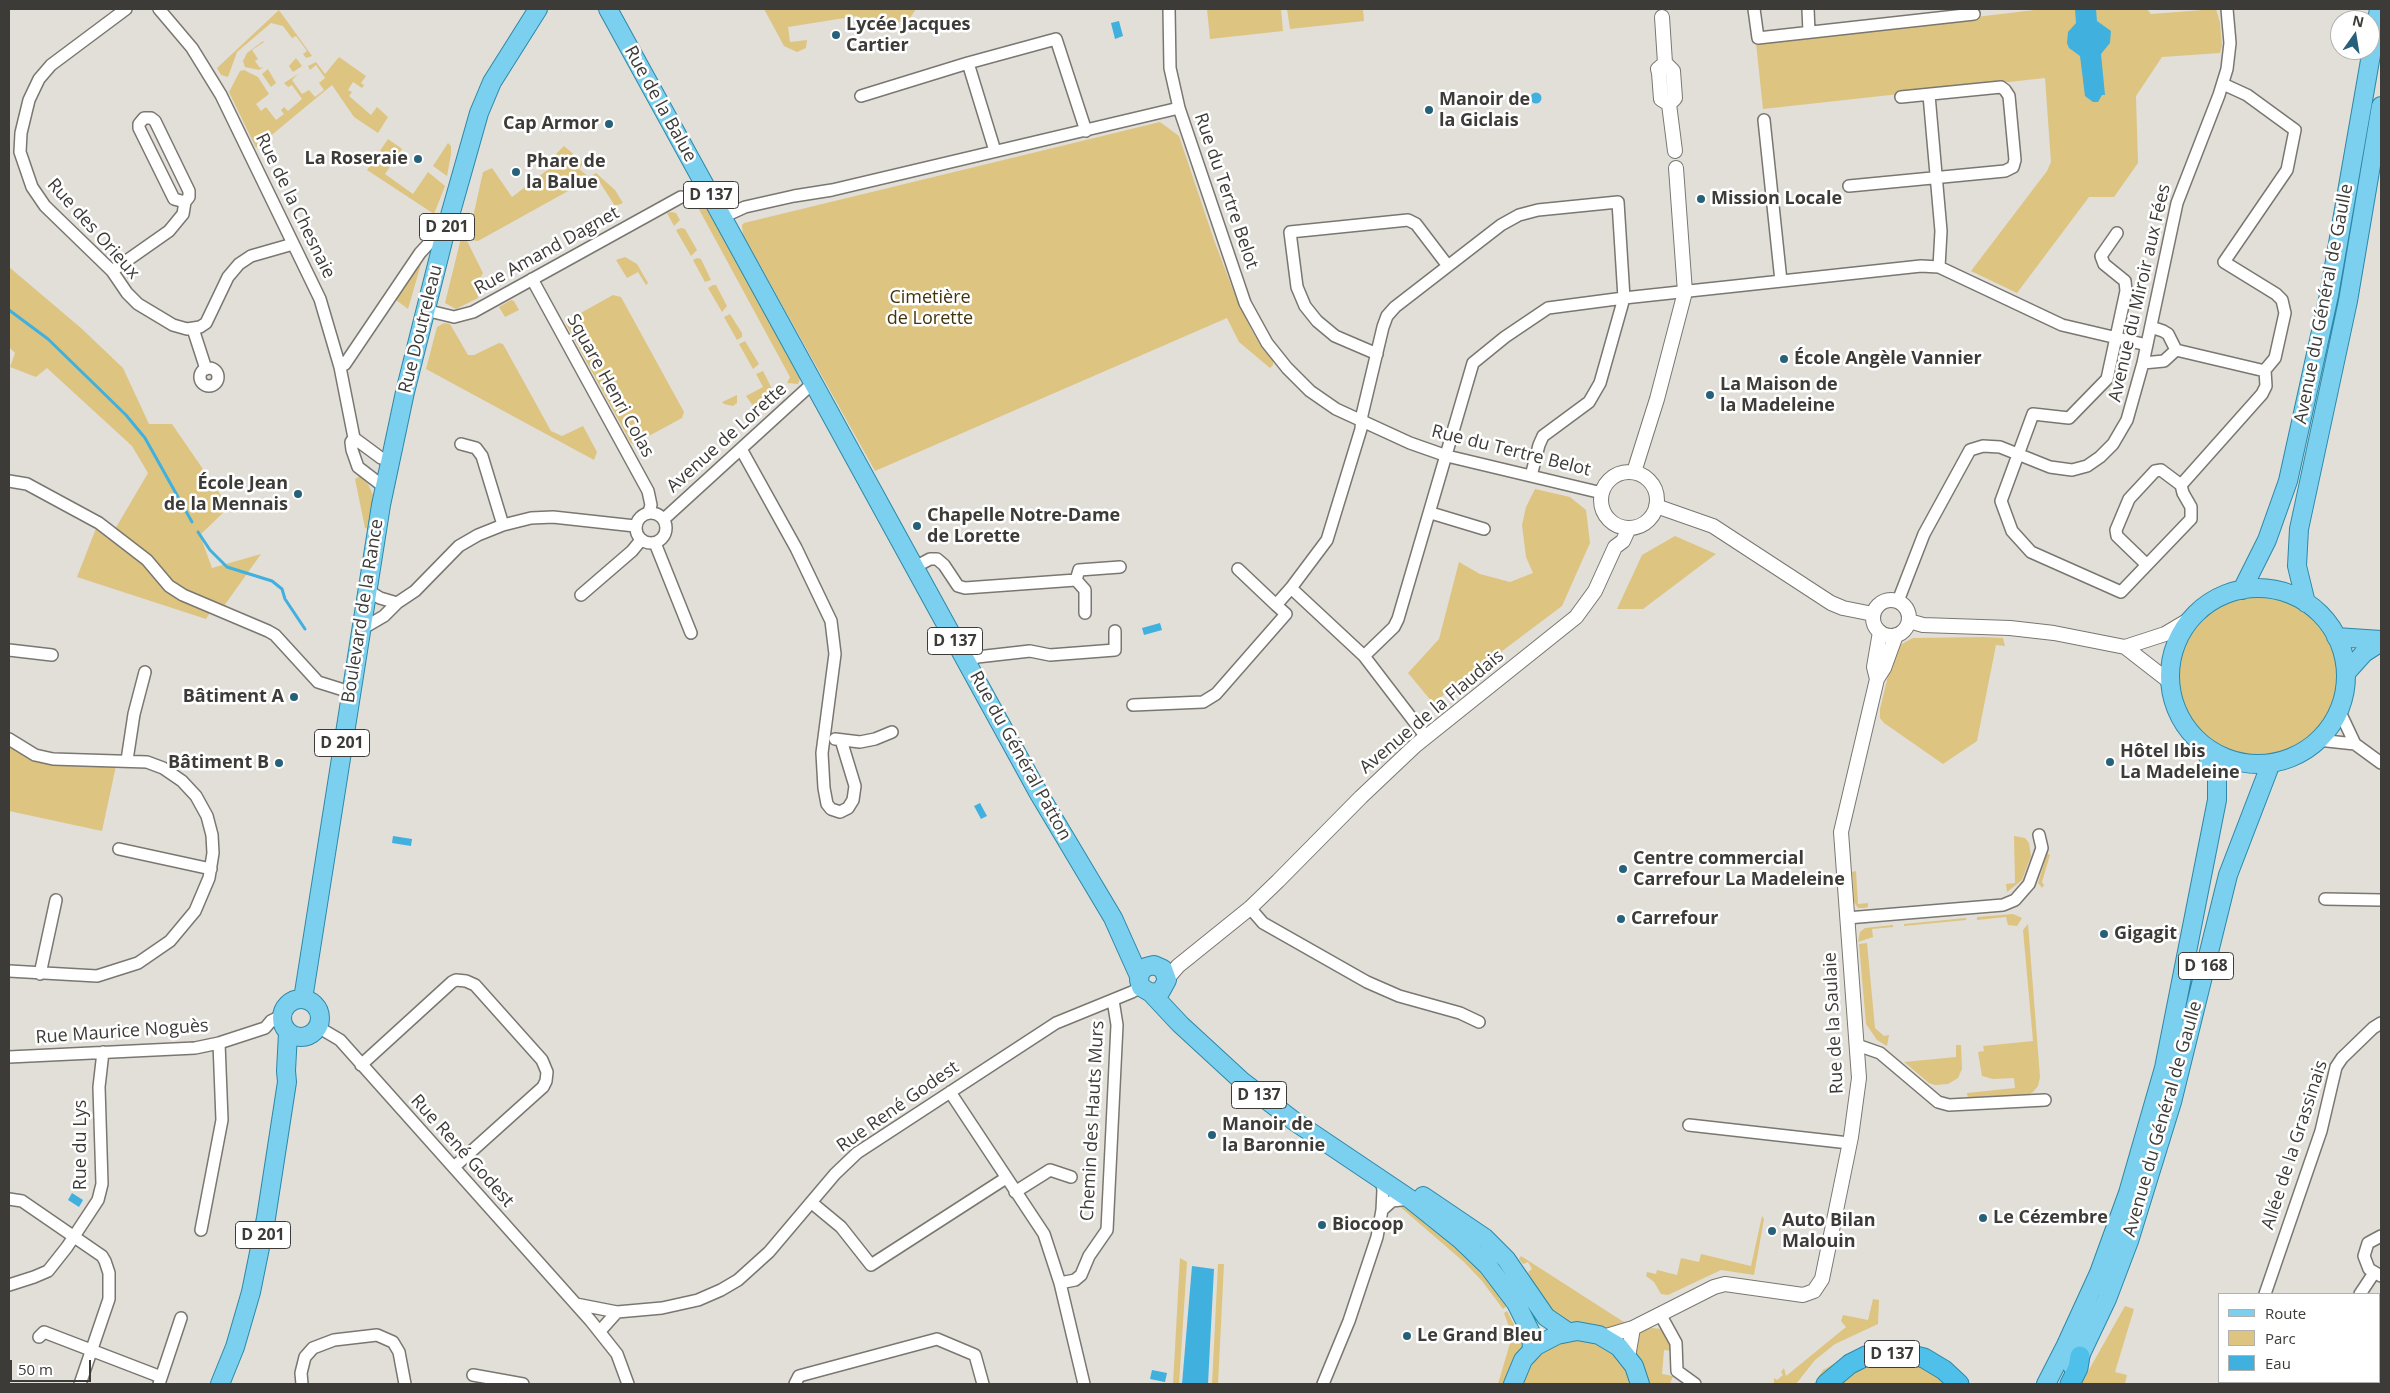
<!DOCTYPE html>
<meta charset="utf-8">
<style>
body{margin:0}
#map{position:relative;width:2390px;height:1393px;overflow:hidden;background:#e1dfd8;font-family:"Open Sans",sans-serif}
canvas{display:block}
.frame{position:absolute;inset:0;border:10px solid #3c3b38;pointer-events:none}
.legend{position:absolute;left:2218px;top:1293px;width:162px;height:90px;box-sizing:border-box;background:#fff;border:1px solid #b1b1af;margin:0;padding:6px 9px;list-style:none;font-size:15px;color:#3c3b38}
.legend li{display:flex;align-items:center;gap:10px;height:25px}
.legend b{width:25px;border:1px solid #b1b1af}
.north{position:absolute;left:2330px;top:10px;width:50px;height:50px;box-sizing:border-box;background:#fff;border:1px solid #b1b1af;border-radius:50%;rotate:13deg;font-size:14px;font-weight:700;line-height:20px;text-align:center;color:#3c3b38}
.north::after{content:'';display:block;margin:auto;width:18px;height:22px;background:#266079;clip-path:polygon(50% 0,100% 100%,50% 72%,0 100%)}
.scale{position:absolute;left:10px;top:1360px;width:81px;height:22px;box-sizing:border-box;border:2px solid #3c3b38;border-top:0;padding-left:6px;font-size:15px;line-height:18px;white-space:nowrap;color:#3c3b38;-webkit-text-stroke:4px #fff;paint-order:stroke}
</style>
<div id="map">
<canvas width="2390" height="1393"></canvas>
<div class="frame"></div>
<ul class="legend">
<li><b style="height:6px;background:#7bd0ef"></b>Route</li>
<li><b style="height:14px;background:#dec481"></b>Parc</li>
<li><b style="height:14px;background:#40b0de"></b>Eau</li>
</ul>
<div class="north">N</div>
<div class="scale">50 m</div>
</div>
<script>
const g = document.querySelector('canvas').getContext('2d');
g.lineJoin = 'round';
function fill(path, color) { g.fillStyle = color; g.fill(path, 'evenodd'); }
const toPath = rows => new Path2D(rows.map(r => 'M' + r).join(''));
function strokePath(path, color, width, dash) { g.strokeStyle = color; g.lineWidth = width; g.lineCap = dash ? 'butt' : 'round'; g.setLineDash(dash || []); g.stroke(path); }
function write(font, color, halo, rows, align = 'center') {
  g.font = font + ' "Open Sans",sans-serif'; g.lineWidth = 5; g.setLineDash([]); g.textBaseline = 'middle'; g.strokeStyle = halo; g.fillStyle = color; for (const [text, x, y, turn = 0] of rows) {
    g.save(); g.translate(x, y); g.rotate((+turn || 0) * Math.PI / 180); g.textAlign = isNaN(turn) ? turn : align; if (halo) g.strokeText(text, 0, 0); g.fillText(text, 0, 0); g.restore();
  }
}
fill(toPath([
 [764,9,916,9,910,18,876,32,865,30,863,21,857,16,788,27,790,42,807,40,806,48,797,52,784,46],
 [1207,9,1281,9,1283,31,1210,39],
 [1287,9,1363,9,1364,21,1290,29],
 [2043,9,2147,9,2151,14,2216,9,2220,22,2222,46,2220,53,2162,57,2136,96,2138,163,2114,197,2089,197,2017,293,1971,271,2047,171,2051,162,2045,78,1763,109,1756,43],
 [279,10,312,56,306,58,303,54,307,51,296,36,292,38,283,26,271,23,237,52,228,77,221,75,217,68],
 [263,41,264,42,252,50,258,59,255,61,260,68,264,67,259,70,245,67,243,61,247,53],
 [339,57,366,76,361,83,364,85,362,88,353,82,348,90,352,92,349,96,371,115,377,107,388,117,378,133,354,117,332,85,256,148,229,92,240,71,244,70,258,77,269,94,256,104,261,111,266,107,276,120,284,114,281,110,284,107,288,111,302,99,292,85,288,87,284,83,298,74,292,80,302,94,309,90,315,97,324,90,319,83,325,78,316,65,310,70,308,66,316,62,325,74],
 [296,58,302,66,293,72,289,66],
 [268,69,276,83,271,87,262,74],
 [1160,122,1179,136,1214,240,1236,298,1251,329,1260,345,1273,360,1273,365,1270,368,1239,342,1227,318,875,471,743,235,742,225,744,223],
 [388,139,402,149,385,174,413,194,428,172,445,186,434,214,367,170],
 [448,143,451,146,451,154,447,176,433,166],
 [564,146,584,163,579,169,589,177,596,173,615,190,623,203,615,206,599,181,595,178,588,180,478,241,472,240,469,235,483,172,492,168,512,197,550,168,547,163],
 [704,198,800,379,798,384,787,383,790,377,695,202],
 [672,212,676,213,680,220,674,226,667,213],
 [681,228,685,229,697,250,691,256,676,230],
 [461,238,465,238,467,241,483,273,477,284,478,298,456,309,445,303],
 [625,257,637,264,648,283,646,285,638,272,627,278,616,260],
 [697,258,701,259,711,280,705,282,693,260],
 [420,263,421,264,408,309,396,300],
 [9,267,81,328,123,368,149,424,172,424,229,507,200,535,212,568,261,554,224,606,217,602,206,619,77,577,97,526,111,536,148,473,132,446,47,368,36,377,10,367,15,353,9,347],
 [713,285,716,285,727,306,722,312,708,288],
 [613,295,621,297,684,412,682,418,634,444,631,443,566,324,568,320],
 [511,300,514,301,519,310,505,317,499,307],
 [730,314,742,333,742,337,737,340,724,317],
 [444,323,450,324,468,355,474,355,499,343,503,344,551,431,562,436,583,426,597,452,594,460,426,369,437,327],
 [745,341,759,364,753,369,739,344],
 [763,371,775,395,772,402,763,410,756,410,746,396,763,387,756,374],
 [737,395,737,403,733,406,724,404,722,402],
 [360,476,368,484,373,495,368,529,365,528,355,479],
 [1535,489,1570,497,1586,510,1590,543,1562,606,1433,703,1408,673,1439,639,1459,562,1480,574,1510,582,1533,573,1526,557,1522,525,1526,507],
 [1675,536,1716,554,1643,609,1617,609,1642,555],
 '2178 676a80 80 0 1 1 160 0a80 80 0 1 1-160 0Z',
 [1983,637,2003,638,2005,646,1996,645,1977,741,1943,764,1884,723,1880,718,1880,709,1893,655,1898,646,1913,638],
 [9,739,35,755,117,761,102,831,9,811],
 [2014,836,2025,838,2029,843,2031,856,2022,880,2007,892,2006,884,2015,883],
 [2047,853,2050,855,2042,882,2044,885,2042,888,2038,883],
 [1856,871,1858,904,1868,903,1868,907,1864,908,1858,908,1854,902,1852,872],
 [2013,914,2022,918,2017,926,2008,925,2006,917,1977,920,1977,917],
 [1966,918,1966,920,1904,926,1904,924],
 [2028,924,2040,1077,2038,1086,2033,1092,2025,1097,1968,1099,1967,1093,2015,1088,2014,1078,1993,1079,1982,1076,1978,1052,1984,1051,1983,1046,2033,1041,2023,930],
 [1893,925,1893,927,1872,929,1873,937,1858,942,1860,932,1865,928],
 [1867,943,1875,1028,1884,1036,1889,1035,1887,1046,1877,1040,1866,1024,1859,944],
 [1956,1045,1961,1045,1962,1069,1958,1078,1948,1084,1935,1085,1929,1083,1904,1062,1956,1057],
 [1404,1204,1461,1247,1509,1305,1503,1309,1482,1281,1464,1262,1398,1205],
 [1762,1216,1764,1219,1754,1275,1721,1270,1668,1295,1661,1294,1654,1282,1646,1276,1647,1272,1656,1274,1657,1270,1677,1275,1681,1258,1699,1262,1701,1254,1751,1266],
 [1521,1256,1627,1324,1610,1330,1563,1323,1540,1299,1528,1272,1532,1269,1528,1262,1523,1264,1519,1259],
 [1180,1258,1187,1262,1179,1384,1173,1384],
 [1218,1264,1224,1264,1218,1384,1212,1384],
 [1873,1299,1879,1300,1878,1324,1835,1344,1815,1360,1796,1384,1774,1384,1774,1378,1777,1380,1783,1375,1781,1372,1784,1368,1786,1376,1846,1327,1841,1321,1843,1315,1868,1320],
 [2125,1306,2134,1309,2115,1372,2127,1375,2125,1384,2081,1384],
 [1507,1311,1518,1332,1524,1330,1524,1345,1509,1370,1506,1384,1498,1384,1510,1343,1508,1324,1504,1313],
 [1652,1328,1662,1329,1670,1338,1672,1351,1664,1350,1662,1374,1673,1376,1670,1384,1648,1384,1635,1354,1637,1340,1639,1335,1643,1331],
 [1573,1339,1591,1341,1607,1348,1624,1364,1633,1384,1520,1384,1528,1365,1549,1346],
 [1896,1343,1928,1349,1960,1373,1969,1384,1814,1384,1823,1370,1857,1351]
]), '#dec481');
fill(toPath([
 [2075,9,2096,9,2097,21,2111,31,2110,43,2101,54,2105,95,2102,95,2098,102,2093,102,2085,96,2080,56,2069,48,2067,43,2068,32,2076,23],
 [1119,21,1123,36,1115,39,1111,23],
 '1530.5 98a5.5 5.5 0 1 1 11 0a5.5 5.5 0 1 1-11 0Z',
 [1160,623,1162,630,1144,635,1142,628],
 [980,803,987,816,981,819,974,806],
 [393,836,412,839,411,846,392,843],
 [72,1193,83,1200,79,1207,68,1200],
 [1192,1266,1214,1269,1208,1384,1182,1384],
 [1152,1370,1167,1373,1165,1382,1150,1379]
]), '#40b0de');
strokePath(toPath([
 [9,310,48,339,126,415,145,438,192,522],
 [198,532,210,550,227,567,272,581,282,589,285,599,305,629]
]), '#40b0de', 3);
const minor = toPath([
 [126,9,51,65,39,79,29,100,21,133,20,152,32,187,45,206,112,271,127,293,138,304,173,325,187,329,200,327,206,323,228,277,239,264,251,256,293,244],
 [159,9,192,48,221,95,320,299,340,367,354,438,381,458,389,460],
 [1169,9,1170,68,1179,108,1245,303,1267,343,1287,368,1310,391,1336,409,1410,443,1447,456,1602,493],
 [1754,9,1758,38,1974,14],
 [1808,9,1809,32],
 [1929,95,1941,231,1939,267],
 [861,96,968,63],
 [1764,120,1781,281],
 [995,151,968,63,1056,39,1086,131],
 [1849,186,2005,171,2013,167,2015,160,2009,96,2005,90,2001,87,1901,97],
 [723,217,745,207,794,196,832,190,1179,108],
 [2117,233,2101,256,2104,264,2125,281,2126,291,2107,379,2069,418,2033,414,2001,501,2012,531,2031,552,2121,592,2191,519,2191,507,2183,493,2181,485,2262,394,2266,386,2265,370,2275,358,2285,313,2282,300,2276,294,2224,262,2287,170,2295,130,2247,95,2223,84],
 [112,271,169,231,183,214,185,202,189,197,189,191,155,121,151,118,144,118,139,124,139,128,174,199,185,202],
 [532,279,648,491,651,505,649,512],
 [425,310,454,317,473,312,681,197],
 [2151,327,2163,331,2168,334,2176,350],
 [193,329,206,369],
 [2176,350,2265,371],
 [1377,354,1335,336,1317,321,1305,306,1297,287,1290,232,1408,220,1416,224,1448,266],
 [2143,363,2164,361,2176,350],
 [340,367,345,364,420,253,432,240,445,233],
 '200 377a9 9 0 1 1 18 0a9 9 0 1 1-18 0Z',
 [354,438,351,442,352,450,358,467,384,487],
 [461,444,476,448,482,456,503,525],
 [741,449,796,548,831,621,835,654,822,753,824,788,827,804,831,809,840,812,848,808,853,800,855,786,841,740],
 [9,481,27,484,99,523,147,560,169,586,183,595,268,631,275,635,318,682,350,692],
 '636 528a15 15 0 1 1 30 0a15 15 0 1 1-30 0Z',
 [1431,513,1484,529],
 [664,519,813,383],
 [655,543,691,633],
 [2147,565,2117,536,2116,530,2129,499,2155,471,2161,470,2181,485],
 [915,567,930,559,937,559,944,565,958,586,965,588,1076,580,1079,570,1120,567],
 [1238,569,1276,605,1291,588,1364,656,1426,737],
 [1076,580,1085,590,1085,613],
 [1291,588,1327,540,1361,429,1362,415,1383,327,1387,316,1395,307,1501,225,1519,215,1538,210,1618,202,1624,298,1600,383,1589,402,1543,436,1539,445,1531,476],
 [367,590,380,598,397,603],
 [581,595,632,551,641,540],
 [1898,601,1924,534,1970,450,1983,446,2000,447,2050,467,2072,470,2087,466,2100,457,2113,444,2127,420,2143,363,2177,203,2219,95,2227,69,2230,43,2227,9],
 [360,630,384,616,397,603,415,591,459,546,478,535,503,525,531,518,553,517,635,526],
 [9,650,52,655],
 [1364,656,1394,627,1398,619,1473,363,1505,337,1548,308,1624,298,1921,266,1939,267,2062,325,2147,345],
 [967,662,977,657,1030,651,1050,655,1115,650,1115,631],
 [1133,705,1203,702,1216,694,1286,614,1276,605],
 [2339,710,2355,744],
 [9,739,35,755,53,759,147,762,163,768,182,781,196,796,207,816,212,835,213,853,209,878,195,911,170,941,138,963,97,976,9,971],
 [835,739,860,742,875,739,892,732],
 [2318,740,2355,744,2381,763],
 [127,760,134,714,145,672],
 [119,849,211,869],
 [2325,899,2381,900],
 [1250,908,1263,923,1367,982,1399,996,1460,1013,1479,1022],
 [1847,918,2003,905,2015,900,2029,884,2042,848,2039,835],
 [40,974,56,900],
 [318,1027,340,1040,590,1320,617,1354,628,1384],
 [1857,1045,1880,1053,1938,1102,1949,1105,2045,1100],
 [9,1057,195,1048,219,1043,265,1028,271,1021,281,1016],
 [361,1065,452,982,456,980,466,981,475,985,542,1060,547,1072,546,1081,543,1087,454,1167],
 [950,1092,1044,1234,1060,1283,1084,1384],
 [1689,1125,1849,1143],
 [1015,1192,1050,1170,1071,1177],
 [9,1199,22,1201,102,1256,105,1261,109,1273,109,1299,80,1384],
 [812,1203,841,1227,871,1265,1006,1178],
 [1382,1210,1392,1201,1410,1199],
 [201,1230,222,1120,219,1043],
 [2381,1236,2368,1243,2364,1256,2369,1269,2381,1276],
 [1060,1283,1075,1280,1081,1275,1089,1256,1107,1230,1117,1025,1113,1000],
 [9,1285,34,1277,48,1271,67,1247,98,1200,102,1184,99,1087,103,1052],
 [2265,1294,2321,1131,2336,1067,2342,1058,2373,1028,2381,1023],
 [2360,1294,2374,1273],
 [576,1304,617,1312,662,1308,698,1300,721,1290,738,1280,769,1252,835,1174,857,1153,1056,1023,1132,992,1141,987],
 [1660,1314,1676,1343,1677,1371,1695,1384],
 [600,1331,617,1312],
 [39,1337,44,1332,161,1377],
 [473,1375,523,1384],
 [2253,1382,2254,1384],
 [159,1384,181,1318],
 [302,1384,301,1373,305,1357,313,1348,334,1340,377,1335,393,1342,399,1352,405,1384],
 [795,1384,799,1376,937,1339,975,1355,983,1384],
 [1323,1384,1349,1321,1377,1237,1382,1210,1383,1190,1381,1178],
 [2326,1384,2327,1382]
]);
const tertiary = toPath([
 [1662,17,1665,63,1673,71,1675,98,1669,104],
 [1665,63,1658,69,1659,73,1661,99,1669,104],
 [1669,104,1675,151],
 [1634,472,1657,399,1685,292,1676,168],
 '1601 500a28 28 0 1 1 56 0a28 28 0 1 1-56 0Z',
 [1656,506,1713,526,1831,603,1843,608,1873,614],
 '1873 618a18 18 0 1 1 36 0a18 18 0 1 1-36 0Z',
 [1909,621,1923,625,2010,628,2054,633,2125,647,2170,682],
 [2125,647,2165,634,2192,618],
 [1877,679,1874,667,1880,632],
 [1167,979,1178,966,1250,908,1278,881,1361,797,1416,745,1576,617,1595,591,1615,547,1623,541,1629,528],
 [1603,1337,1633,1328,1714,1287,1725,1284,1803,1295,1814,1291,1822,1279,1851,1137,1859,1078,1841,832,1877,679,1884,668,1896,635],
 [1628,1357,1633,1328]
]);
const primary = toPath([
 [608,9,1039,794,1113,918,1139,976],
 '2170 676a88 88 0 1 1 176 0a88 88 0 1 1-176 0Z',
 [2242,590,2267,540,2288,481,2329,295,2379,9],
 [2306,603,2297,566,2299,529,2348,301,2381,106],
 [2336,637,2381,640],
 [2346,673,2364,653,2381,642],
 [1151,993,1161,991,1167,980,1163,969,1154,965,1146,967,1140,973,1139,980,1141,987,1151,993,1180,1024,1243,1082,1294,1121,1410,1199,1461,1240,1488,1266,1516,1303,1531,1333,1532,1350],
 '282 1018a19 19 0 1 1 38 0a19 19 0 1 1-38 0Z',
 [303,999,381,505,405,392,445,233,479,113,492,82,538,9],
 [1423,1196,1485,1238,1506,1259,1546,1317,1568,1332],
 [2072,1366,2080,1356,2107,1299,2129,1241,2172,1102,2228,875,2271,763],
 [220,1384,235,1347,251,1292,266,1218,287,1082,286,1071,288,1033],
 [1513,1384,1523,1360,1536,1346,1557,1335,1577,1331,1599,1335,1619,1347,1634,1366,1640,1384],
 [2046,1384,2066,1345,2099,1273,2128,1193,2164,1068,2217,800,2217,778,2204,746]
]);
const trunk = toPath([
 [1826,1384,1850,1364,1866,1356,1885,1354,1907,1354,1924,1358,1944,1370,1959,1384],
 [2070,1384,2078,1368,2080,1356]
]);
strokePath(minor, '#7a7771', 14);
strokePath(tertiary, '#7a7771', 16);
strokePath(primary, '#2c88a8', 20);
strokePath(trunk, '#2c88a8', 21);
strokePath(minor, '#fff', 11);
strokePath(tertiary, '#fff', 14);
strokePath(primary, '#7bd0ef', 18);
strokePath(trunk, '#4fc0ea', 19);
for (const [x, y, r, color] of [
 [836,35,5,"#266079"],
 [1429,110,5,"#266079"],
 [609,124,5,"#266079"],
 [418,159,5,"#266079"],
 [516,172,5,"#266079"],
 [1701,199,5,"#266079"],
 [1784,359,5,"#266079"],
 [1710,395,5,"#266079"],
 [298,494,5,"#266079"],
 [917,526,5,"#266079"],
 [294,697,5,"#266079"],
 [2110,762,5,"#266079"],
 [279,763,5,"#266079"],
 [1623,869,5,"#266079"],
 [1621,919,5,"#266079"],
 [2104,934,5,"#266079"],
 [1212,1135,5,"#266079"],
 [1983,1218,5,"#266079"],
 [1322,1225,5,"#266079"],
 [1772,1231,5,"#266079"],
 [1407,1336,5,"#266079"]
]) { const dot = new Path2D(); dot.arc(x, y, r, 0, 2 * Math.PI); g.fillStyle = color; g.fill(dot); strokePath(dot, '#fff', 2); }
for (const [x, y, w] of [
 [711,195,55],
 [447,227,55],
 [955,641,55],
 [342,743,55],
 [2206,966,55],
 [1259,1095,55],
 [263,1235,55],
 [1892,1354,55]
]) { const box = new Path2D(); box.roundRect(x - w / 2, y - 13.5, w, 27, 4); g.fillStyle = '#fff'; g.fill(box); strokePath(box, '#3c3b38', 1); }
write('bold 16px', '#3c3b38', null, [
 ["D 137",711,195],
 ["D 201",447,227],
 ["D 137",955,641],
 ["D 201",342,743],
 ["D 168",2206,966],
 ["D 137",1259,1095],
 ["D 201",263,1235],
 ["D 137",1892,1354]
]);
write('bold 18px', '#3c3b38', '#fff', [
 ["Lycée Jacques",846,25],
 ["Cartier",846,46],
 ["Manoir de",1439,100],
 ["la Giclais",1439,121],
 ["Cap Armor",599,124,"right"],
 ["La Roseraie",408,159,"right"],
 ["Phare de",526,162],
 ["la Balue",526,183],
 ["Mission Locale",1711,199],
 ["École Angèle Vannier",1794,359],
 ["La Maison de",1720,385],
 ["la Madeleine",1720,406],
 ["École Jean",288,484,"right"],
 ["de la Mennais",288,505,"right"],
 ["Chapelle Notre-Dame",927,516],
 ["de Lorette",927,537],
 ["Bâtiment A",284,697,"right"],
 ["Hôtel Ibis",2120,752],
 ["La Madeleine",2120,773],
 ["Bâtiment B",269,763,"right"],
 ["Centre commercial",1633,859],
 ["Carrefour La Madeleine",1633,880],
 ["Carrefour",1631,919],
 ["Gigagit",2114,934],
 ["Manoir de",1222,1125],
 ["la Baronnie",1222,1146],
 ["Le Cézembre",1993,1218],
 ["Auto Bilan",1782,1221],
 ["Malouin",1782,1242],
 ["Biocoop",1332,1225],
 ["Le Grand Bleu",1417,1336]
], 'left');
write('18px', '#3c3b38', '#fff', [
 ["Rue de la Balue",660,104,61],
 ["Rue du Tertre Belot",1226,191,71],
 ["Rue de la Chesnaie",295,206,64],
 ["Rue des Orieux",93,229,48],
 ["Rue Amand Dagnet",547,251,-29],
 ["Avenue du Miroir aux Fées",2140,293,-77],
 ["Avenue du Général de Gaulle",2324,304,-79],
 ["Rue Doutreleau",421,329,-76],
 ["Square Henri Colas",610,386,61],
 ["Avenue de Lorette",727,438,-42],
 ["Rue du Tertre Belot",1511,451,14],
 ["Boulevard de la Rance",363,611,-81],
 ["Avenue de la Flaudais",1432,712,-40],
 ["Rue du Général Patton",1020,756,61],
 ["Rue de la Saulaie",1834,1023,-93],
 ["Rue Maurice Noguès",122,1032,-4],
 ["Rue René Godest",898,1107,-35],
 ["Avenue du Général de Gaulle",2163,1119,-74],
 ["Chemin des Hauts Murs",1093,1121,-87],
 ["Rue du Lys",81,1145,-90],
 ["Allée de la Grassinais",2295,1145,-72],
 ["Rue René Godest",462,1151,48]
]);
write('18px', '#42340a', '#fff', [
 ["Cimetière",930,298],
 ["de Lorette",930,319]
]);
</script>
